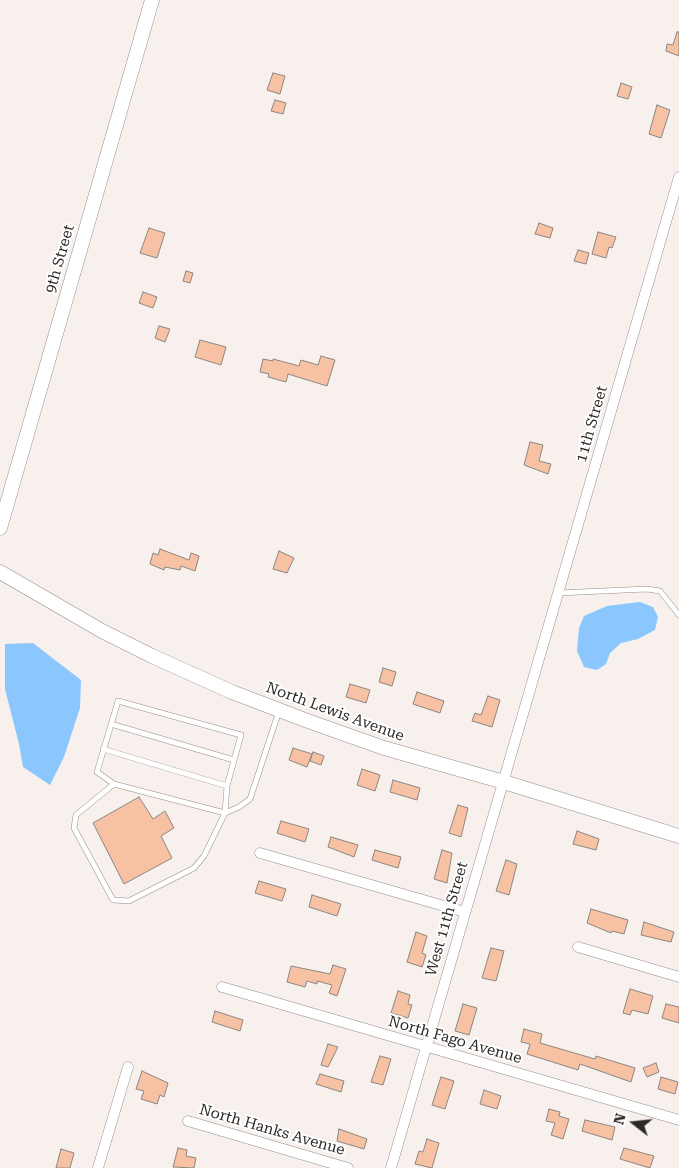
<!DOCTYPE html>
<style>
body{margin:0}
#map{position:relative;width:679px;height:1168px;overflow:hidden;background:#f7f0ec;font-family:"Roboto Serif",serif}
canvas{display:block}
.north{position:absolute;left:609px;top:1098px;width:50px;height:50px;-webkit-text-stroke:4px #fff;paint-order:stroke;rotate:286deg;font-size:14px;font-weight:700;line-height:20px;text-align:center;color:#2c2a28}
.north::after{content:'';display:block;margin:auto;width:18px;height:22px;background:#2c2a28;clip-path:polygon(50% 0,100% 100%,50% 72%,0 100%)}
</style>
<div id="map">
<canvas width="679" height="1168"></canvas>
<div class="north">N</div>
</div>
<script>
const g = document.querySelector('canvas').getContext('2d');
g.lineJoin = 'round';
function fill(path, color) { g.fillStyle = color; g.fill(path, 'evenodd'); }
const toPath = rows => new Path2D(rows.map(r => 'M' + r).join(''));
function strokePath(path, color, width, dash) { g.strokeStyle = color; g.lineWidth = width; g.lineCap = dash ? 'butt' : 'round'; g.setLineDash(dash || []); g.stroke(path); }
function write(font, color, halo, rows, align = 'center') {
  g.font = font + ' "Roboto Serif",serif'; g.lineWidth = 4; g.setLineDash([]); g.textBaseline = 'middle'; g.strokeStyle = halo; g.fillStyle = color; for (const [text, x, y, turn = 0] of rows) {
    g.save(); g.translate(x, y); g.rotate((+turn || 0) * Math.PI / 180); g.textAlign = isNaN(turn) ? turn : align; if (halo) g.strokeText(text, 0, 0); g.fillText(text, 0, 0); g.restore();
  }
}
fill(toPath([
 [640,602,653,607,658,617,655,630,638,639,621,643,610,653,606,664,597,670,584,667,577,651,579,628,584,616,607,606],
 [33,643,81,680,80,708,64,757,50,785,23,767,19,744,5,689,5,644]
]), '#8bc7fe');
const building = toPath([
 [677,32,679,32,679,56,666,51,667,44,673,45,677,32],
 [273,73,285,76,280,94,267,90,273,73],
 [621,83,632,87,628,99,617,96,621,83],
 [275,100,286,103,283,114,271,111,275,100],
 [657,105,670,110,661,138,649,134,657,105],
 [539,223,553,228,550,238,535,234,539,223],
 [149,228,165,233,157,258,140,253,149,228],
 [598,232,616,237,612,248,609,247,606,258,592,254,598,232],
 [578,250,589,253,586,264,574,261,578,250],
 [186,271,193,273,190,283,183,281,186,271],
 [143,292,157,297,153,308,139,303,143,292],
 [159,326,170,329,165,342,155,338,159,326],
 [200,340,226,347,221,365,195,357,200,340],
 [321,356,335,360,327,386,288,374,286,382,268,377,269,374,260,372,263,359,273,361,273,359,299,366,301,360,318,365,321,356],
 [530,442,543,445,539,461,551,464,548,474,524,465,530,442],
 [160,549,189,560,191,553,199,556,195,571,181,566,180,570,165,567,164,570,150,564,153,553,158,555,160,549],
 [279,551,294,558,287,573,273,569,279,551],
 [383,668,396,672,392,686,379,682,383,668],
 [350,684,370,690,366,703,346,697,350,684],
 [417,692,444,701,440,713,413,704,417,692],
 [488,696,500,700,492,727,472,721,475,713,481,715,488,696],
 [293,748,312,754,307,767,289,760,293,748],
 [313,752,324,756,321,765,310,761,313,752],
 [362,769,380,775,375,791,357,785,362,769],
 [393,780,420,788,417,800,390,792,393,780],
 [139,797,153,819,165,811,174,828,161,836,172,858,124,884,93,823,139,797],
 [458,805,468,808,461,837,449,833,458,805],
 [281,821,309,829,305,842,277,833,281,821],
 [577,831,599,839,596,850,573,844,577,831],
 [331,837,358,845,354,857,328,847,331,837],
 [375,850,401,857,398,868,372,860,375,850],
 [442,850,452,853,447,883,434,879,442,850],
 [506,860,517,864,509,895,496,891,506,860],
 [259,881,286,889,282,901,255,893,259,881],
 [312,895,341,904,337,916,309,907,312,895],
 [591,909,628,920,624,934,612,931,611,933,587,923,591,909],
 [644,922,674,932,671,942,641,935,644,922],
 [416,932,427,936,422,953,426,955,422,967,407,962,416,932],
 [491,948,504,951,496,981,482,978,491,948],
 [333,965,346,969,337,996,329,993,332,985,317,981,317,984,307,981,305,987,287,982,291,966,330,974,333,965],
 [630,989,653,996,648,1014,632,1010,630,1015,623,1013,630,989],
 [398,991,410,995,408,1004,412,1005,408,1018,391,1013,398,991],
 [463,1004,477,1008,469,1035,455,1031,463,1004],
 [666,1004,679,1007,679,1023,662,1018,666,1004],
 [215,1011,243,1020,240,1031,212,1022,215,1011],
 [524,1029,542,1034,540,1043,595,1059,596,1056,635,1068,631,1082,580,1064,578,1070,527,1054,530,1044,521,1042,524,1029],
 [328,1044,338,1047,328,1067,321,1065,328,1044],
 [380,1056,391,1059,383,1085,371,1082,380,1056],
 [656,1063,659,1072,647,1077,643,1068,656,1063],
 [142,1071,168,1083,164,1097,160,1095,157,1104,141,1099,144,1091,136,1089,142,1071],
 [320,1074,344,1081,341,1092,316,1084,320,1074],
 [441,1077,454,1081,445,1109,432,1105,441,1077],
 [661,1077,678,1082,675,1094,658,1089,661,1077],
 [484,1090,501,1096,497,1109,480,1104,484,1090],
 [549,1109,560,1112,559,1116,569,1119,563,1139,551,1135,555,1123,546,1121,549,1109],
 [585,1120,615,1127,612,1140,582,1131,585,1120],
 [339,1129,367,1139,364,1149,337,1141,339,1129],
 [427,1139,439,1143,432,1168,415,1164,419,1151,423,1152,427,1139],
 [178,1148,187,1150,186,1156,196,1158,194,1168,173,1167,178,1148],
 [624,1148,654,1156,650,1168,620,1159,624,1148],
 [61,1149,74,1153,70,1168,56,1168,61,1149]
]);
fill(building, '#f7c1a3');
strokePath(building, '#8c8682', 1);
const lane = toPath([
 [558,593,647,589,660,591,679,615],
 [118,701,241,735,227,786,225,813,114,784,97,772,118,701],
 [111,724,234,760],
 [103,749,227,786],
 [114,784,76,815,74,828,113,900,129,901,194,868,204,856,225,813,239,807,250,799,279,711]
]);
const street = toPath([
 [260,853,465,912],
 [578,947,679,977],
 [222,987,679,1120],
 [188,1121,348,1168],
 [98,1168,128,1067],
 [391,1168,679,177]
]);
const secondary = toPath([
 [0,528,152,0],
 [0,572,102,631,152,656,232,692,305,720,384,748,504,782,679,836]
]);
strokePath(lane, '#948e8b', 6);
strokePath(street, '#948e8b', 11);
strokePath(secondary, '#948e8b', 15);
strokePath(lane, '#fff', 5);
strokePath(street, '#fff', 10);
strokePath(secondary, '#fff', 14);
write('15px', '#2c2a28', '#fff', [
 ["9th Street",60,259,-74],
 ["11th Street",592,424,-74],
 ["North Lewis Avenue",335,712,20],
 ["West 11th Street",447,919,-74],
 ["North Fago Avenue",455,1040,16],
 ["North Hanks Avenue",272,1130,16]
]);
</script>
